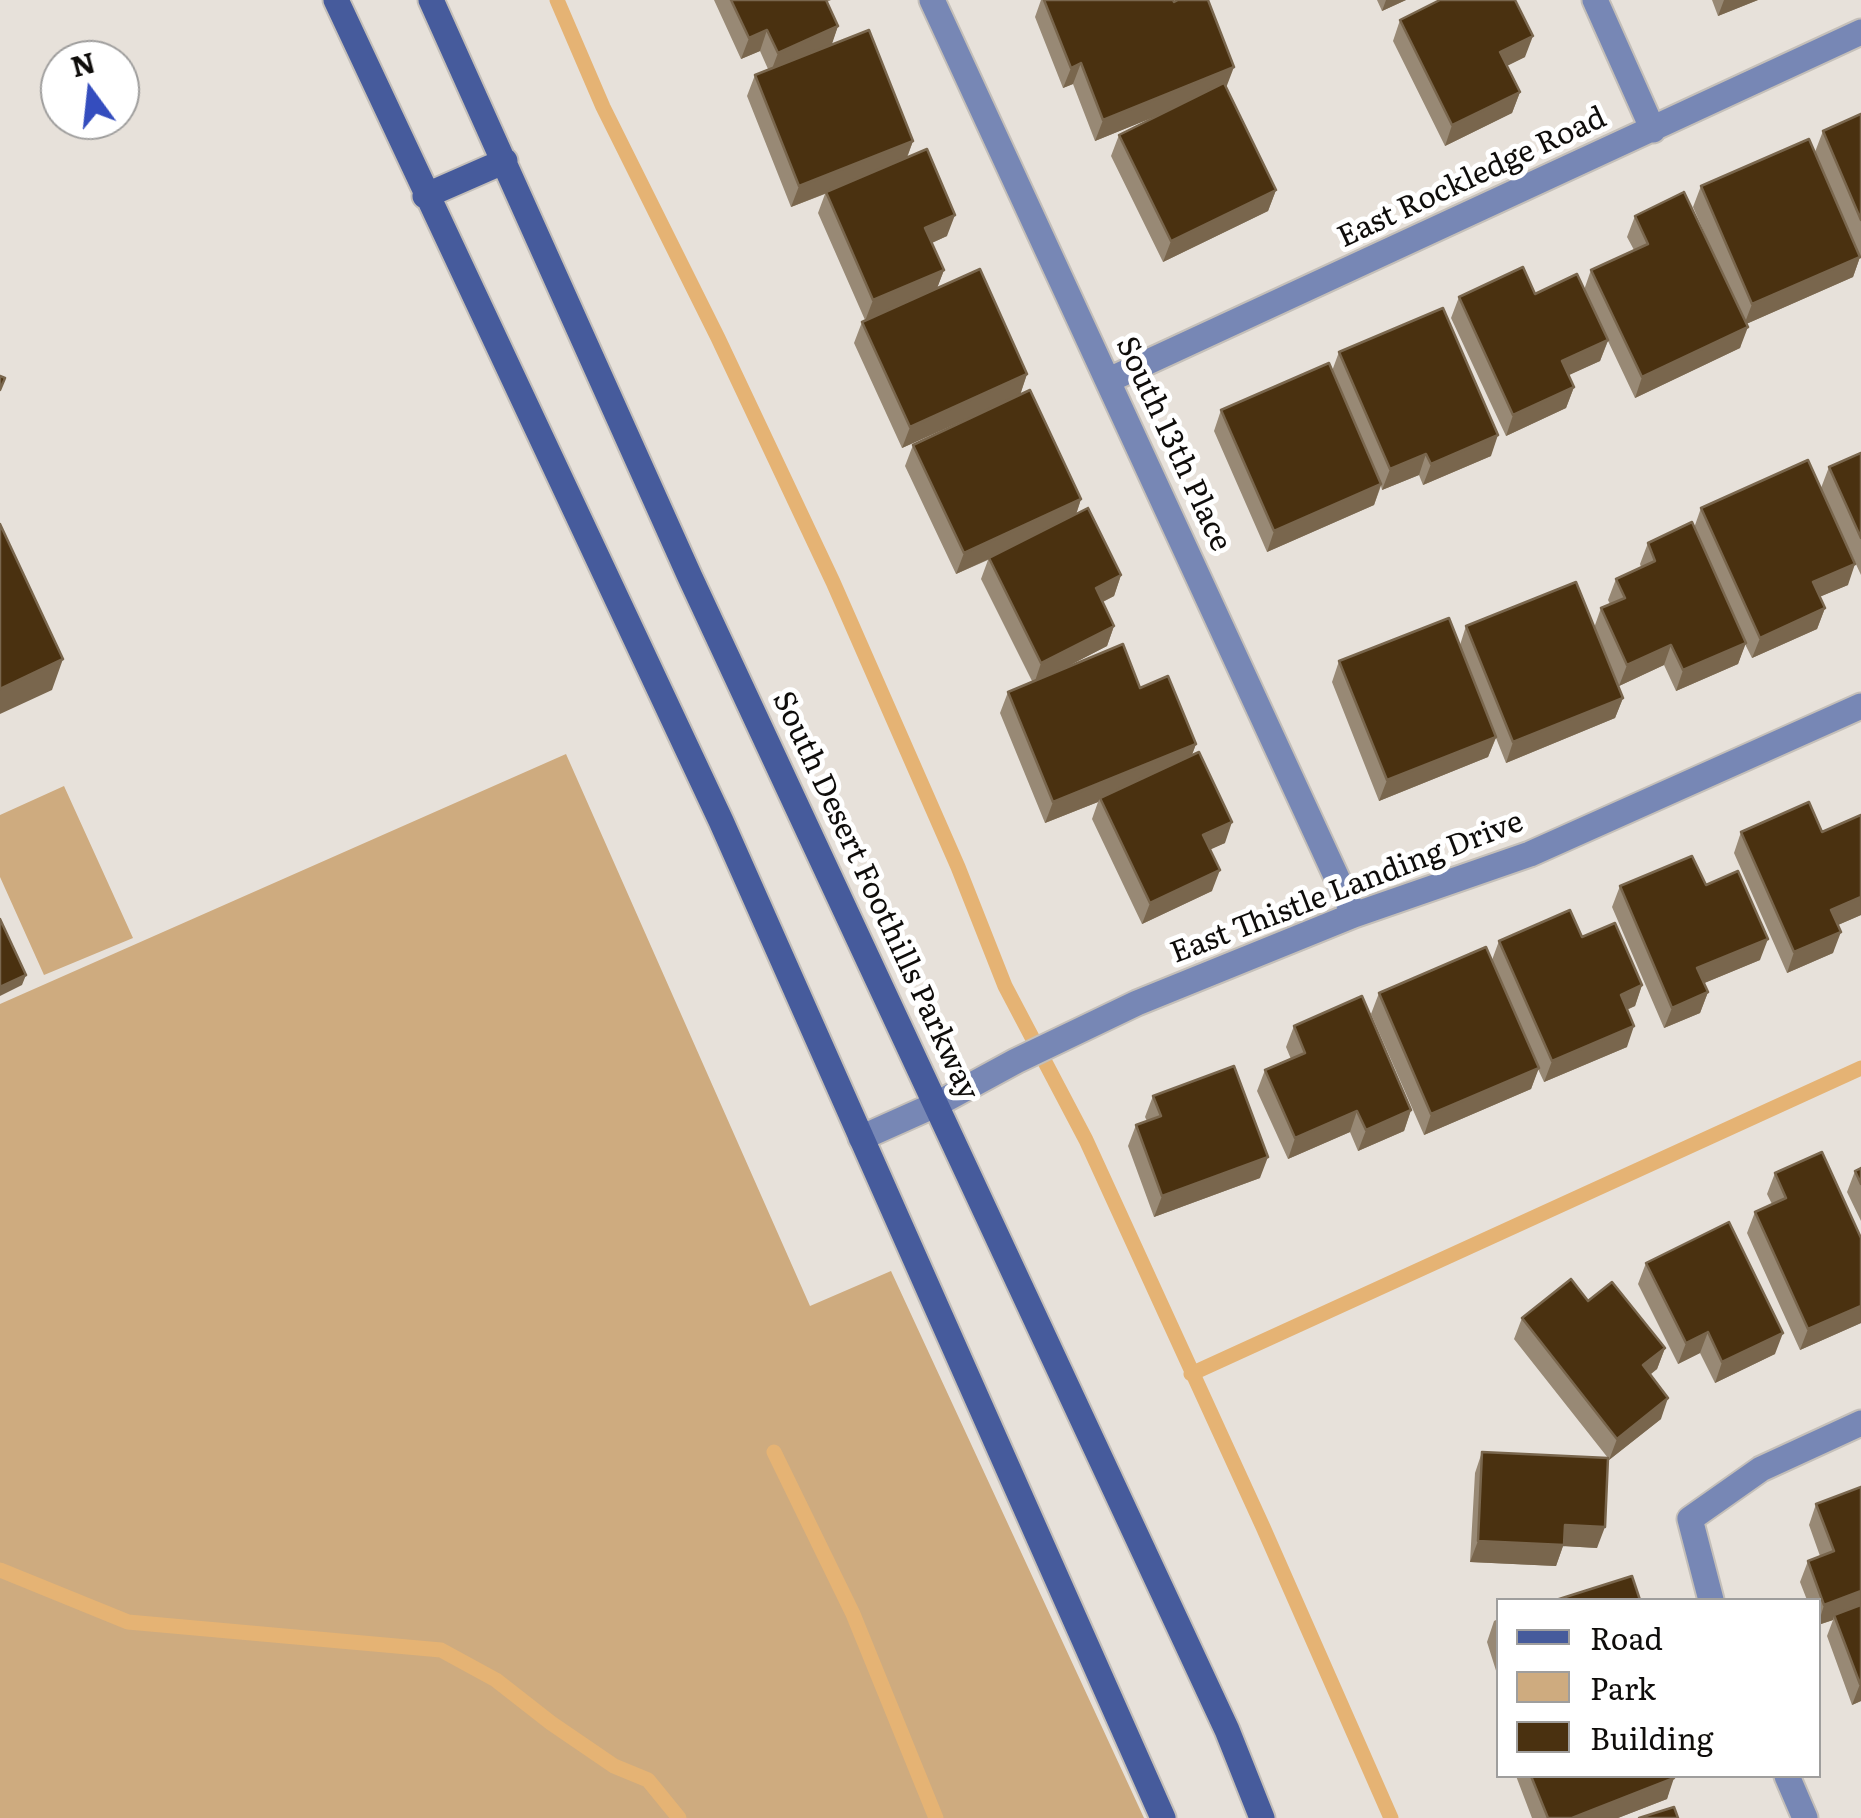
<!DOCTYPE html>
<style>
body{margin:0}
#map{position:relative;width:1861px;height:1818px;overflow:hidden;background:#e7e1da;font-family:Literata,serif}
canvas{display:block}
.legend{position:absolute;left:1496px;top:1598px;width:325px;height:180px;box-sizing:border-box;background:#fff;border:2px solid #9f9e9d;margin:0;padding:12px 18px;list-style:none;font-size:30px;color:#0f0d0b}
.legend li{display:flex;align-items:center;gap:20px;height:50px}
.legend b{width:50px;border:2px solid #9f9e9d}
.north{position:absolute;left:40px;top:40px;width:100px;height:100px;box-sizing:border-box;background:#fff;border:2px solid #9f9e9d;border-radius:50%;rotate:345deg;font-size:28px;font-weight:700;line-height:40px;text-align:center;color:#0f0d0b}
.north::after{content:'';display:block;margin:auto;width:35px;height:45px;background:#344dbe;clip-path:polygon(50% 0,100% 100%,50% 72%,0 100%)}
</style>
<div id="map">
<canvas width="1861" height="1818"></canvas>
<ul class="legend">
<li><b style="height:12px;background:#465b9c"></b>Road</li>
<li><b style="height:28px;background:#ceab7f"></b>Park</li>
<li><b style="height:28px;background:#4a3110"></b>Building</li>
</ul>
<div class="north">N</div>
</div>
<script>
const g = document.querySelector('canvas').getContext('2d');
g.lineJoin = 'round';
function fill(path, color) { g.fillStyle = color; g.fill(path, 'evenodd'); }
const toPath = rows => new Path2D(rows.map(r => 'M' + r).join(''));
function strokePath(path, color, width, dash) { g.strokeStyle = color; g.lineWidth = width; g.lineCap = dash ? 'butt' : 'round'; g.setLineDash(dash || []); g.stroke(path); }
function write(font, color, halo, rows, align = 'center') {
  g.font = font + ' Literata,serif'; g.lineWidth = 10; g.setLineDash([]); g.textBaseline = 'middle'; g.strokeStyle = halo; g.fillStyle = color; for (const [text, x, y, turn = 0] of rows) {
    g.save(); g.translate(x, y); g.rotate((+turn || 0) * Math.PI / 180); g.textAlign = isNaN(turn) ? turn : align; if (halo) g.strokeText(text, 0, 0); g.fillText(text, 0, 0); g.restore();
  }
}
fill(toPath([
 [566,754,810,1306,891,1271,1144,1818,0,1818,0,1004],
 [64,786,133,938,44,975,0,877,0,815]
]), '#ceab7f');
strokePath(toPath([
 [557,0,603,107,718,338,833,582,958,867,1005,986,1086,1140,1263,1527,1391,1818],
 [1191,1374,1861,1068],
 [774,1452,853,1614,936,1818],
 [0,1570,128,1622,441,1650,496,1680,551,1723,614,1766,648,1780,679,1818]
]), '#e5b374', 15);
const street = toPath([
 [932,0,1354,915],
 [1595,0,1653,130],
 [1109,380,1861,32],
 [861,1138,937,1104,1016,1061,1137,1003,1354,915,1530,854,1861,706],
 [1711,1600,1690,1519,1761,1469,1861,1423],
 [1787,1776,1805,1818]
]);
const secondary = toPath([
 [336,0,721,821,1163,1818],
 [431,0,690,577,1227,1730,1262,1818],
 [425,196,505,161]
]);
strokePath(street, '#c4bfb9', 29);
strokePath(secondary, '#c4bfb9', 29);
strokePath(street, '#7787b5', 25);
strokePath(secondary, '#465b9c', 25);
fill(toPath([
 [714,0,831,0,827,2,838,26,831,45,913,141,907,158,947,236,932,243,944,270,937,288,1027,374,1020,395,1081,499,1076,515,1121,575,1114,596,1103,602,1114,626,1107,646,1062,669,1140,688,1196,744,1192,755,1225,843,1210,849,1212,891,1142,924,1092,819,1098,802,1045,823,1000,713,1008,692,1032,681,981,579,988,560,956,574,905,466,913,445,1009,400,902,448,854,343,862,322,865,320,818,213,825,194,791,207,747,96,755,75,768,69,760,51,741,59],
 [1041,0,1173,0,1226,88,1276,190,1268,211,1163,262,1111,156,1119,135,1163,113,1095,141,1073,84,1063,88,1035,17],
 [1377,0,1406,0,1382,11],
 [1712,0,1758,0,1718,16],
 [1400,20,1525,57,1507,66,1520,92,1512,113,1445,146,1393,41],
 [1861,114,1861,259,1860,257,1853,277,1746,324,1740,348,1635,398,1608,341,1600,361,1568,375,1574,387,1566,408,1506,436,1451,318,1459,297,1584,290,1591,270,1634,250,1627,237,1635,216,1721,271,1693,207,1701,186,1815,152,1823,131],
 [1339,352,1491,456,1423,485,1419,475,1382,490,1381,486,1374,505,1267,552,1214,431,1221,410,1332,371],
 [1861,453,1861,575,1834,517,1848,585,1819,597,1825,608,1817,629,1752,658,1745,644,1738,664,1676,691,1664,665,1619,686,1603,649,1623,698,1615,718,1506,763,1496,738,1488,757,1379,801,1332,682,1339,661,1460,645,1466,626,1594,628,1601,608,1610,604,1608,600,1616,579,1641,567,1640,564,1648,543,1694,528,1701,508,1821,488,1829,467],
 [1861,815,1861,915,1838,925,1833,953,1787,973,1734,853,1741,832,1822,832],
 [1706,885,1760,960,1704,983,1708,992,1700,1013,1664,1028,1612,907,1620,886],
 [1582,937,1642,985,1635,1006,1627,1010,1627,1047,1544,1082,1538,1069,1531,1089,1424,1135,1371,1014,1379,993,1492,960,1499,941],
 [1294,1026,1411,1110,1404,1131,1358,1151,1350,1132,1288,1159,1257,1091,1265,1070,1291,1059,1286,1047],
 [1153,1096,1260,1178,1154,1217,1128,1146,1136,1125,1147,1121,1145,1117],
 [1861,1168,1861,1221,1847,1192,1855,1171],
 [1775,1173,1861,1238,1861,1323,1800,1350,1747,1233,1755,1212,1772,1204,1767,1194],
 [1646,1263,1775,1354,1715,1383,1700,1353,1678,1364,1638,1284],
 [1588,1301,1665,1348,1657,1369,1650,1375,1661,1419,1609,1460,1608,1458,1597,1548,1563,1546,1556,1566,1470,1562,1475,1473,1482,1452,1608,1458,1514,1339,1522,1318],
 [1861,1487,1861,1701,1852,1705,1827,1636,1833,1620,1818,1625,1818,1600,1807,1600,1800,1582,1808,1561,1820,1556,1809,1525,1816,1504],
 [1498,1619,1498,1677,1487,1642,1494,1621],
 [1516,1776,1673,1776,1667,1799,1618,1818,1532,1818]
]), '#988975');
fill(toPath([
 [1386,0,1406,0,1382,11],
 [1724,0,1758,0,1718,16],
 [838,26,831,47,770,74,778,53],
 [767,30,760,51,741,59,749,38],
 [1533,36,1525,57,1492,73,1500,52],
 [1081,63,1073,84,1063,88,1071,68],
 [1234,67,1226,88,1095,141,1103,120],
 [1520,92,1512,113,1445,146,1452,125],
 [913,141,905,162,791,207,799,186],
 [1276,190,1268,211,1163,262,1171,241],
 [955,215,947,236,918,249,925,228],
 [1860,257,1853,277,1744,325,1752,304],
 [944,270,936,291,865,321,873,300],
 [1748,327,1740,348,1635,398,1642,377],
 [1608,340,1600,361,1554,382,1562,361],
 [1027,374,1020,395,902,448,910,427],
 [1574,387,1566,408,1506,436,1513,415],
 [1498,435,1491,456,1423,485,1431,464],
 [1426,454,1419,475,1382,490,1390,469],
 [1381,484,1374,505,1267,552,1274,531],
 [1081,499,1074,520,956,574,964,553],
 [1855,564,1848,585,1805,603,1813,582],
 [1121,575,1114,596,1088,609,1096,588],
 [1825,608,1817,629,1752,658,1760,638],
 [1114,626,1107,646,1034,684,1041,663],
 [1746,643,1738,664,1676,691,1683,670],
 [1671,645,1664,665,1619,686,1627,665],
 [63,659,52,690,0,714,0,689],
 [1623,698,1615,718,1506,763,1513,742],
 [1496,737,1488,757,1379,801,1387,780],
 [1196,744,1188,765,1100,798,1098,802,1045,823,1053,802],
 [1232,822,1225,843,1196,856,1203,835],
 [1220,870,1212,891,1142,924,1150,903],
 [1861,897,1861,915,1824,931,1831,910],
 [1841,932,1833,953,1787,973,1794,952],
 [1768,939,1760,960,1690,989,1697,968],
 [26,975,22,985,0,996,0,987],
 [1642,985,1635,1006,1613,1015,1621,995],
 [1708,992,1700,1013,1664,1028,1672,1008],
 [1634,1026,1627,1047,1544,1082,1552,1061],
 [1539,1068,1531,1089,1424,1135,1431,1114],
 [1411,1110,1404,1131,1358,1151,1366,1130],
 [1357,1111,1350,1132,1288,1159,1295,1138],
 [1268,1157,1260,1178,1154,1217,1162,1196],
 [1861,1306,1861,1323,1800,1350,1808,1329],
 [1708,1332,1700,1353,1678,1364,1686,1343],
 [1783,1333,1775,1354,1715,1383,1722,1362],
 [1665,1348,1657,1369,1635,1386,1643,1365],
 [1668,1398,1661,1419,1609,1460,1617,1439],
 [1565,1525,1605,1527,1597,1548,1563,1546,1556,1566,1470,1562,1478,1541],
 [1861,1591,1861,1609,1834,1615,1833,1620,1818,1625,1824,1605],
 [1861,1683,1861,1701,1852,1705,1860,1684],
 [1674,1778,1667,1799,1618,1818,1572,1818]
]), '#79664d');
const building = toPath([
 [731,0,826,0,838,26,778,53,767,30,749,38,731,0],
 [1044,0,1173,0,1174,2,1178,0,1208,0,1234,67,1103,120,1081,63,1071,68,1044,0],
 [1440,0,1515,0,1533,36,1500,52,1520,92,1452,125,1400,20,1440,0],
 [869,30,913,141,799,186,755,75,869,30],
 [1224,83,1276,190,1171,241,1119,135,1224,83],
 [1861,114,1861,220,1823,131,1861,114],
 [1809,139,1860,257,1752,304,1701,186,1809,139],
 [927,149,955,215,925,228,944,270,873,300,826,192,927,149],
 [1684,192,1748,327,1642,377,1591,270,1648,244,1635,216,1684,192],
 [1523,267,1535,294,1577,274,1608,340,1562,361,1574,387,1513,415,1459,297,1523,267],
 [980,269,1027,374,910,427,862,322,980,269],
 [1443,308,1498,435,1431,464,1426,454,1390,469,1339,352,1443,308],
 [1329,363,1381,484,1274,531,1221,410,1329,363],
 [0,376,5,378,0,390,0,376],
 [1030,390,1081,499,964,553,913,445,1030,390],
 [1861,453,1861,538,1829,467,1861,453],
 [1808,460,1855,564,1813,582,1825,608,1760,638,1701,508,1808,460],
 [1088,508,1121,575,1096,588,1114,626,1041,663,989,558,1088,508],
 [1692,522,1746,643,1683,670,1671,645,1627,665,1601,608,1625,598,1616,579,1655,561,1648,543,1692,522],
 [0,524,63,659,0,689,0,524],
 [1576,582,1623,698,1513,742,1466,626,1576,582],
 [1449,618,1496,737,1387,780,1339,661,1449,618],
 [1123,644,1140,688,1168,676,1196,744,1053,802,1008,692,1123,644],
 [1199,752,1232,822,1203,835,1220,870,1150,903,1100,798,1199,752],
 [1809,802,1822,832,1861,815,1861,897,1831,910,1841,932,1794,952,1741,832,1809,802],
 [1692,856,1706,885,1738,871,1768,939,1697,968,1708,992,1672,1008,1620,886,1692,856],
 [1570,910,1582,937,1615,923,1642,985,1621,995,1634,1026,1552,1061,1499,941,1570,910],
 [0,919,26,975,0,987,0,919],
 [1486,947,1539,1068,1431,1114,1379,993,1486,947],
 [1362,996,1411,1110,1366,1130,1357,1111,1295,1138,1265,1070,1305,1053,1294,1026,1362,996],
 [1234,1066,1268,1157,1162,1196,1136,1125,1161,1116,1153,1096,1234,1066],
 [1822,1152,1861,1238,1861,1306,1808,1329,1755,1212,1786,1198,1775,1173,1822,1152],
 [1861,1168,1861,1184,1855,1171,1861,1168],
 [1729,1222,1783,1333,1722,1362,1708,1332,1686,1343,1646,1263,1729,1222],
 [1571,1279,1588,1301,1612,1282,1665,1348,1643,1365,1668,1398,1617,1439,1522,1318,1571,1279],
 [1482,1452,1608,1458,1605,1527,1565,1525,1564,1545,1478,1541,1482,1452],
 [1861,1487,1861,1591,1824,1605,1808,1561,1834,1551,1816,1504,1861,1487],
 [1632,1576,1640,1600,1556,1600,1632,1576],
 [1861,1605,1861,1683,1860,1684,1834,1615,1861,1605],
 [1531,1776,1673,1776,1674,1778,1572,1818,1548,1818,1531,1776],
 [1674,1807,1678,1818,1639,1818,1674,1807]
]);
fill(building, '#4a3110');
strokePath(building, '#79664d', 2.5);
write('30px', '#0f0d0b', '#fff', [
 ["East Rockledge Road",1472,178,-25],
 ["South 13th Place",1173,444,65],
 ["East Thistle Landing Drive",1347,888,-21],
 ["South Desert Foothills Parkway",875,896,65]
]);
</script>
